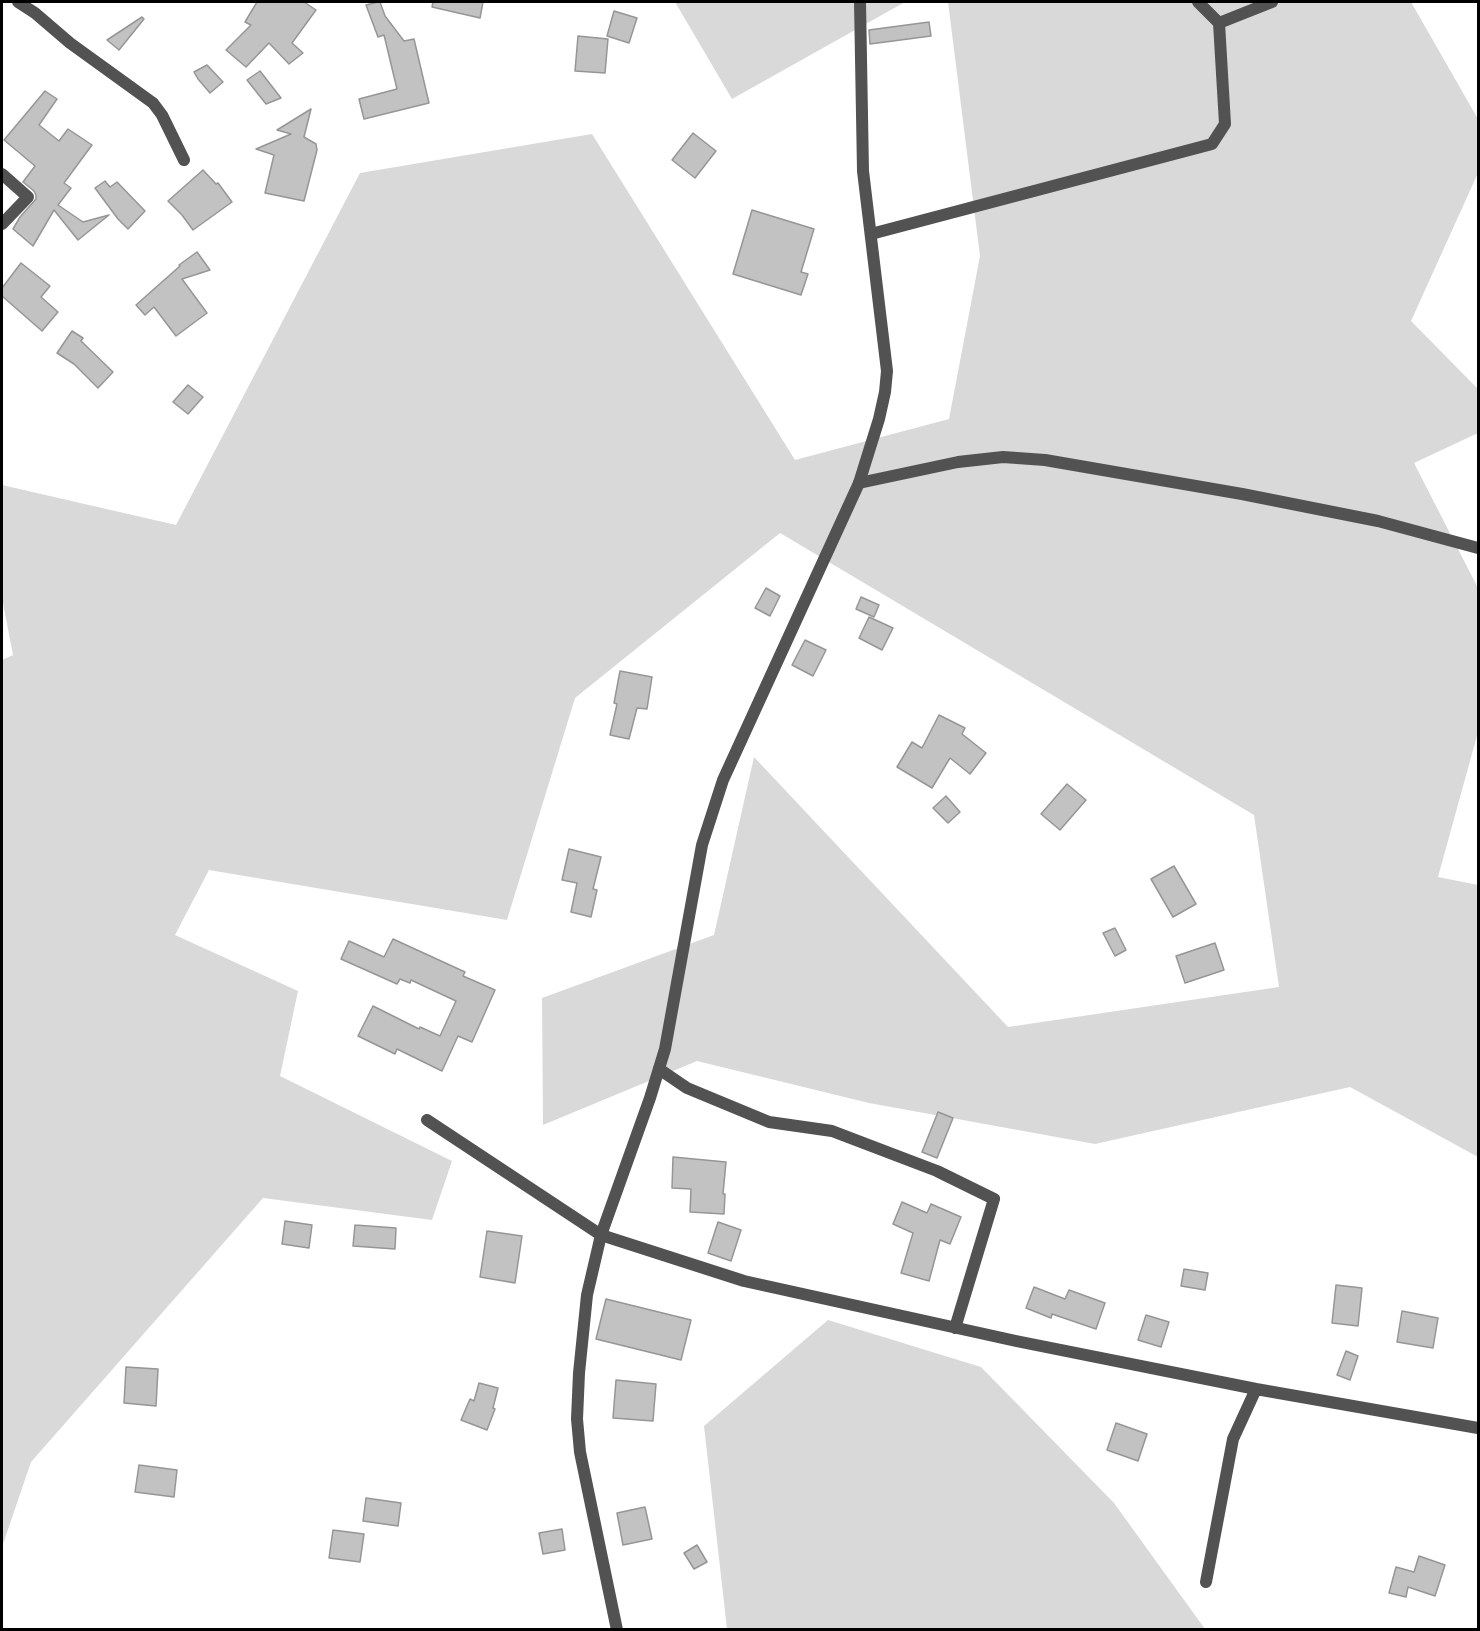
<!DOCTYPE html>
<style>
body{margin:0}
#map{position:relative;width:1480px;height:1631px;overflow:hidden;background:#fff;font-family:Inter,sans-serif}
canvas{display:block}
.frame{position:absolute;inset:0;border:3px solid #000;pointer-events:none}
</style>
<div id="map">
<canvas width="1480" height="1631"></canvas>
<div class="frame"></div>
</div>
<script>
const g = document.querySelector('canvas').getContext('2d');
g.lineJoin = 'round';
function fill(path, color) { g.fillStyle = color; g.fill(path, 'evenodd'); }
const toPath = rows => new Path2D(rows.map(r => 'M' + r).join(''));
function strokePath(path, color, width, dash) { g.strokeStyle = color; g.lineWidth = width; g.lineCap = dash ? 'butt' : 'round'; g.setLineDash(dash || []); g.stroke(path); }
fill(toPath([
 [675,2,905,2,732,99],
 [948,2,1411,2,1478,119,1478,173,1411,321,1478,389,1478,433,1414,463,1478,588,1478,732,1438,877,1478,885,1478,1157,1350,1087,1095,1144,869,1103,697,1061,543,1125,542,998,714,935,754,757,1008,1027,1279,987,1254,815,780,533,575,698,507,920,209,870,175,935,298,991,280,1076,452,1161,432,1220,263,1198,31,1462,2,1547,2,660,13,655,2,598,2,485,176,525,360,173,592,134,795,460,949,419,980,256],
 [828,1320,981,1367,1114,1503,1205,1629,727,1629,704,1426]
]), '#d9d9d9');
const building = toPath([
 [257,2,304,2,316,10,292,43,303,53,289,64,269,43,246,67,226,50,251,25,245,22,257,2],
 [378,2,380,2,385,16,404,41,414,39,429,103,364,119,359,99,397,89,384,35,378,37,366,5,378,2],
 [433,2,483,2,480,18,432,7,433,2],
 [614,11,637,18,629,43,607,36,614,11],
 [142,17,144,19,119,50,107,40,142,17],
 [929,22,931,36,870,44,869,30,929,22],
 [578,36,608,39,605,73,575,71,578,36],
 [207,65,223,82,210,93,198,79,194,72,207,65],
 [260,71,281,98,266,104,247,80,260,71],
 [45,91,57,99,39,125,59,141,68,129,92,145,64,183,71,188,58,205,83,222,109,215,78,240,54,210,33,246,13,229,20,217,36,199,36,195,34,191,23,182,35,166,4,140,45,91],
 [311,109,304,137,316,144,317,150,304,201,265,193,274,155,256,149,291,134,277,130,311,109],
 [693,133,716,151,695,178,672,160,693,133],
 [203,170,216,184,218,183,232,202,193,230,182,215,168,201,203,170],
 [105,181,110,187,117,182,145,211,128,229,118,219,95,188,105,181],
 [752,210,814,229,801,272,808,274,801,295,733,274,752,210],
 [197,252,210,270,182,279,207,313,176,336,154,307,145,315,136,305,180,266,179,265,197,252],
 [21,263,50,286,41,297,58,312,42,331,2,296,2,288,21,263],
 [72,331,83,338,81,341,113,372,98,388,74,364,57,353,72,331],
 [188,385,203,397,188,414,173,402,188,385],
 [766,588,780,596,770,616,755,608,766,588],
 [861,597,879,605,874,617,856,609,861,597],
 [869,617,893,628,882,650,859,638,869,617],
 [805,640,826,650,813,676,792,665,805,640],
 [620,671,652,677,647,709,637,708,629,739,610,735,617,704,614,703,620,671],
 [939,715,965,728,962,734,986,753,970,774,950,758,932,788,897,767,912,742,922,748,939,715],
 [1067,784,1086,800,1060,830,1041,814,1067,784],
 [946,796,960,812,948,823,933,808,946,796],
 [569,849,601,857,593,889,597,890,591,917,571,912,577,883,562,880,569,849],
 [1174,866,1196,904,1173,917,1151,879,1174,866],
 [1115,928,1126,950,1115,956,1103,933,1115,928],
 [393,939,465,972,463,976,495,990,472,1042,458,1036,442,1071,397,1049,395,1054,358,1036,373,1006,419,1029,420,1027,440,1036,456,1001,411,980,410,983,400,979,397,984,341,959,349,941,384,957,393,939],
 [1215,943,1224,970,1185,983,1176,956,1215,943],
 [938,1112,953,1118,937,1158,922,1152,938,1112],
 [673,1157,726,1162,723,1194,725,1194,724,1214,690,1212,691,1189,672,1188,673,1157],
 [902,1202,927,1213,931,1204,961,1217,950,1244,940,1240,929,1281,901,1273,913,1233,893,1224,902,1202],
 [285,1221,312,1225,309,1248,282,1244,285,1221],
 [718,1222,741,1230,731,1261,708,1253,718,1222],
 [355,1225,396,1228,395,1249,353,1246,355,1225],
 [487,1231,522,1236,515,1283,480,1277,487,1231],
 [1184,1269,1208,1273,1205,1290,1181,1286,1184,1269],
 [1336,1285,1362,1288,1358,1326,1332,1323,1336,1285],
 [1034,1287,1065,1299,1069,1290,1105,1303,1096,1329,1052,1314,1051,1318,1026,1308,1034,1287],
 [606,1299,691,1320,681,1360,596,1339,606,1299],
 [1402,1311,1438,1318,1433,1348,1397,1342,1402,1311],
 [1146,1315,1169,1322,1161,1347,1138,1340,1146,1315],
 [1346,1351,1358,1356,1350,1380,1337,1375,1346,1351],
 [126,1367,158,1369,156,1406,124,1403,126,1367],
 [616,1380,656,1384,653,1421,613,1418,616,1380],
 [479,1383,498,1388,493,1408,495,1409,487,1430,461,1420,470,1399,474,1401,479,1383],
 [1116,1423,1147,1434,1138,1461,1107,1450,1116,1423],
 [139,1465,177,1470,174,1497,135,1492,139,1465],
 [366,1498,401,1503,398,1526,363,1521,366,1498],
 [645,1507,652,1539,623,1545,617,1513,645,1507],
 [562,1529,565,1550,543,1554,539,1533,562,1529],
 [333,1530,364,1534,360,1562,329,1558,333,1530],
 [697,1545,707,1562,694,1569,684,1553,697,1545],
 [1419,1556,1445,1565,1435,1596,1408,1587,1406,1597,1389,1593,1396,1567,1414,1572,1419,1556]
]);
fill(building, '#c2c2c2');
strokePath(building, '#969696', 1.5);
strokePath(toPath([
 [18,2,35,13,70,43,153,103,162,115,184,160],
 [1198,2,1219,23],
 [2,174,28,197,2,224],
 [871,234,1212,144,1225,124,1219,23,1272,2],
 [859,483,958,462,1003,457,1045,460,1242,494,1378,521,1478,548],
 [659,1069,687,1088,769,1122,832,1131,937,1171,994,1199,955,1328],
 [427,1120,601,1235,744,1281,1016,1341,1256,1389,1478,1428],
 [1206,1582,1233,1439,1256,1389]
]), '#525252', 12);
strokePath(toPath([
 [617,1630,580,1452,577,1419,579,1373,587,1295,601,1235,650,1098,665,1049,702,845,723,780,859,483,879,419,885,392,887,371,863,171,860,2]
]), '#525252', 12);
</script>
